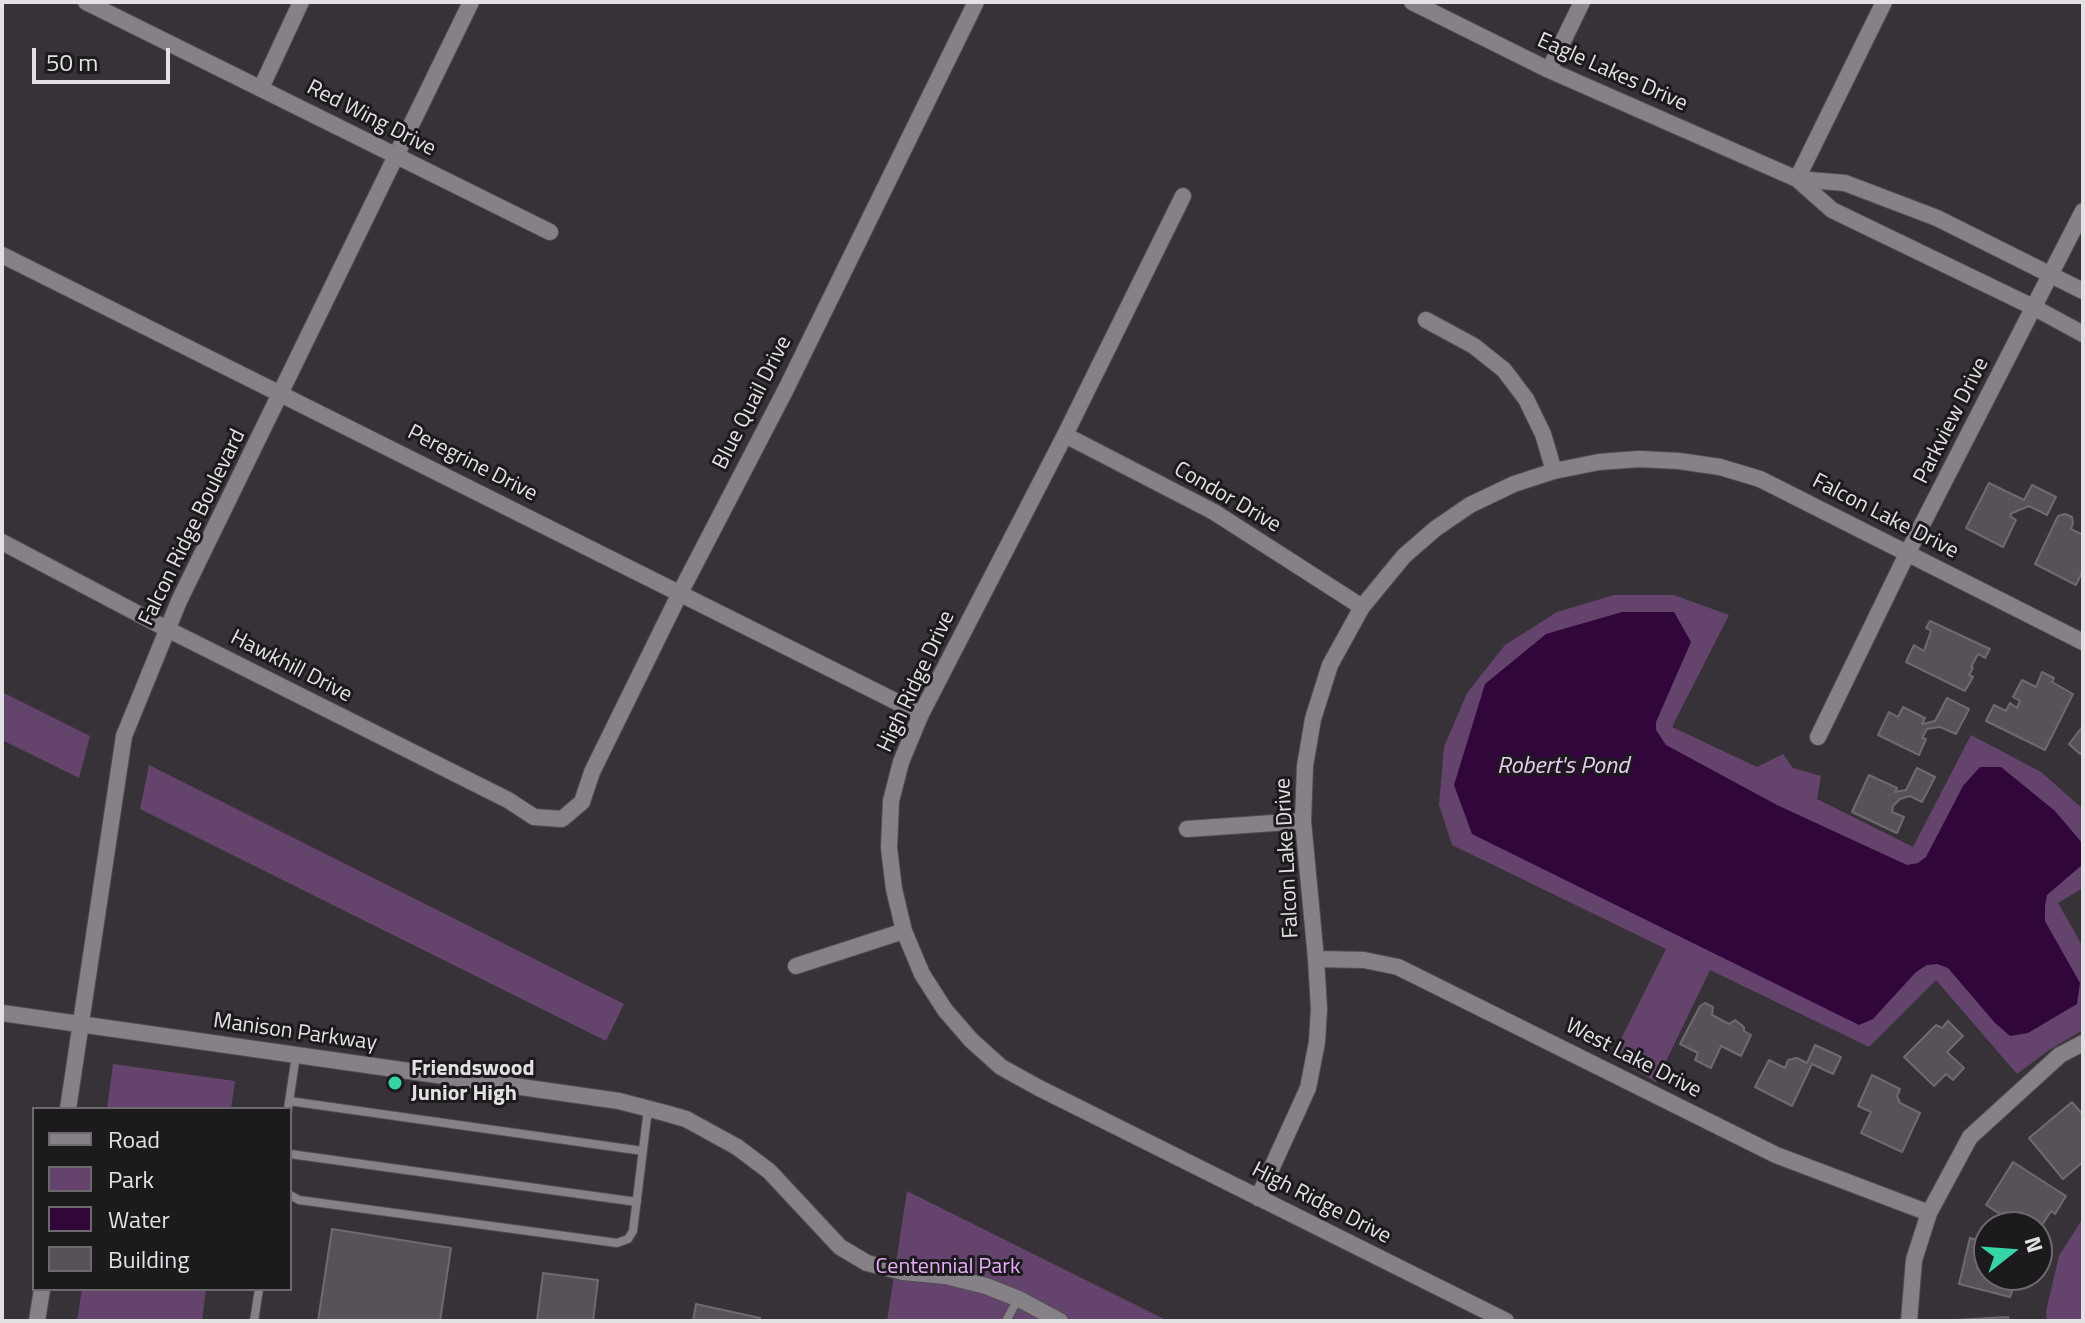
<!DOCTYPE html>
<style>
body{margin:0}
#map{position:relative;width:2085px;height:1323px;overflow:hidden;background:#363237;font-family:"Titillium Web",sans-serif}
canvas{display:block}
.frame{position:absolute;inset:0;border:4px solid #e4e1e5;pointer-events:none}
.legend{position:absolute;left:32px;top:1107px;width:260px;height:184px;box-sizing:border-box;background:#1c1a1d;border:2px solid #6c6a6d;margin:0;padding:10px 14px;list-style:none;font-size:24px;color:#e4e1e5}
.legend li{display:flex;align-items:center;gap:16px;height:40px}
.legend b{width:40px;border:2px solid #6c6a6d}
.north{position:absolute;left:1973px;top:1211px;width:80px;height:80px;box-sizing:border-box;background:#1c1a1d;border:2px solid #6c6a6d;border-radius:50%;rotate:73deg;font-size:22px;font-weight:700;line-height:32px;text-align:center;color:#e4e1e5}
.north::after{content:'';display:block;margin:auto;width:28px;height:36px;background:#36d4a7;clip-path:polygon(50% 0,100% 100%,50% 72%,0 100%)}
.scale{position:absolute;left:32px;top:48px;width:138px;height:36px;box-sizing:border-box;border:4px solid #e4e1e5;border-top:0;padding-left:10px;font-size:24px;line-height:28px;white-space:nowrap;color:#e4e1e5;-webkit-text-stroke:6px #1c1a1d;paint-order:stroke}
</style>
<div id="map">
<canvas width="2085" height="1323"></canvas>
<div class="frame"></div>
<ul class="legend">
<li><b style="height:10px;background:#868187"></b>Road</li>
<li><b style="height:22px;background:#64446d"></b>Park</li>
<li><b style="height:22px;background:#31063b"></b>Water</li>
<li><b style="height:22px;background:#565257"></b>Building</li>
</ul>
<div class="north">N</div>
<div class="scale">50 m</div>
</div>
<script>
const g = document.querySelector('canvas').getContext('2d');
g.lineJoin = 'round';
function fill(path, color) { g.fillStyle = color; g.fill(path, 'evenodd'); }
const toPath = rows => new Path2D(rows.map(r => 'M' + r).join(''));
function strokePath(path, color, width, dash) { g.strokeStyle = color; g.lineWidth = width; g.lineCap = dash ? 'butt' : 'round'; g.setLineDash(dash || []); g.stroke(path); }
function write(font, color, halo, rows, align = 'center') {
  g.font = font + ' "Titillium Web",sans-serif'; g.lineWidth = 6; g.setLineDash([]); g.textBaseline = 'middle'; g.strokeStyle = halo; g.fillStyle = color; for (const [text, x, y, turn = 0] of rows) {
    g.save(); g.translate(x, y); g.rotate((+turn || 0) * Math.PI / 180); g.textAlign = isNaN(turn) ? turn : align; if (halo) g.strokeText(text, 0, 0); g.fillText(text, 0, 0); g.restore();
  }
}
fill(toPath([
 [1614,595,1674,595,1729,615,1672,727,1757,767,1783,754,1793,768,1821,776,1817,799,1913,847,1971,735,2041,772,2083,809,2083,888,2058,903,2083,947,2083,1030,2049,1050,2017,1074,1936,980,1869,1047,1710,970,1656,1082,1612,1057,1666,949,1452,845,1439,805,1444,747,1467,693,1505,645,1557,612],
 [2,692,90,736,79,778,2,740],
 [149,765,624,1004,606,1041,140,809],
 [113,1064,235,1081,231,1109,107,1109],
 [907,1191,1168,1321,887,1321],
 [2083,1218,2083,1321,2047,1321,2046,1311,2059,1256],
 [82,1289,206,1289,202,1321,77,1321]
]), '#64446d');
fill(toPath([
 [1622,612,1674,612,1691,642,1656,722,1656,730,1666,745,1777,805,1907,865,1918,863,1926,857,1963,786,1980,767,2001,767,2055,811,2083,844,2082,865,2047,895,2045,906,2045,921,2080,983,2077,1004,2028,1033,2010,1036,1995,1023,1948,968,1937,964,1927,965,1916,972,1873,1019,1859,1025,1472,834,1454,785,1485,684,1546,634]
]), '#31063b');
const building = toPath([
 [1989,483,2024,500,2032,485,2056,497,2047,515,2029,506,2012,513,2010,516,2016,520,2003,547,1966,528,1989,483],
 [2065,514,2072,517,2073,523,2071,529,2083,535,2083,570,2076,585,2035,564,2058,516,2065,514],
 [1930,621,1990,649,1985,658,1978,654,1971,667,1973,668,1969,675,1973,677,1965,691,1906,662,1914,645,1924,651,1931,631,1926,628,1930,621],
 [2042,672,2054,678,2052,682,2073,694,2045,750,1986,721,1994,705,2006,711,2010,703,2017,708,2020,701,2013,697,2022,680,2036,687,2042,672],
 [1947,698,1969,709,1956,734,1940,727,1927,729,1922,738,1926,739,1919,755,1878,735,1889,712,1898,717,1903,707,1925,718,1922,724,1935,721,1947,698],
 [2083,726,2083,751,2080,754,2069,744,2083,726],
 [1917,768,1935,777,1922,802,1910,796,1900,799,1893,806,1892,812,1904,817,1897,833,1852,812,1869,775,1897,788,1895,792,1906,790,1917,768],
 [1705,1003,1713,1007,1712,1015,1729,1024,1735,1020,1744,1027,1744,1031,1751,1035,1741,1056,1721,1046,1711,1068,1695,1060,1698,1053,1680,1044,1700,1006,1705,1003],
 [1948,1021,1963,1036,1947,1052,1964,1068,1953,1080,1946,1074,1934,1086,1904,1057,1936,1025,1942,1028,1948,1021],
 [1815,1045,1841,1057,1833,1074,1812,1064,1792,1106,1755,1087,1769,1060,1785,1068,1788,1060,1797,1058,1807,1063,1815,1045],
 [1872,1075,1900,1089,1897,1096,1900,1103,1920,1113,1902,1152,1861,1133,1871,1112,1858,1106,1872,1075],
 [2072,1102,2083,1115,2083,1162,2063,1179,2029,1138,2072,1102],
 [2013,1162,2066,1196,2055,1214,2051,1211,2037,1233,2037,1227,2020,1227,1986,1205,2013,1162],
 [332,1229,451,1248,440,1321,318,1321,332,1229],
 [1970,1238,1989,1243,1989,1275,2015,1275,2017,1278,2010,1297,1959,1284,1970,1238],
 [543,1273,598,1280,593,1321,537,1321,543,1273],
 [696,1304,760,1318,760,1321,693,1321,696,1304],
 [2008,1317,2009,1321,1955,1321,1955,1320,2008,1317]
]);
fill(building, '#565257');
strokePath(building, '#6f6a70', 2);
const lane = toPath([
 [289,1101,643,1151],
 [288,1109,296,1055],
 [290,1154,637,1202],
 [290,1195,299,1200,617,1243,628,1239,633,1231,648,1109],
 [254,1321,259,1289],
 [1006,1321,1018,1299]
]);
const street = toPath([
 [86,2,550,232],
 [1412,2,1549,70,1797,179,1832,210,2035,308,2083,334],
 [1549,70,1582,2],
 [261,88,301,2],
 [1797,179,1845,183,1937,218,2083,291],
 [1797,179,1884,2],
 [1183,196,1065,435,921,714,901,762,891,801,889,848,894,889,904,931,922,974,945,1010,971,1040,1001,1067,1039,1088,1506,1321],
 [2,255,921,714],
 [1426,320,1474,346,1504,370,1526,399,1543,434,1554,471],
 [1065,435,1214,512,1362,607],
 [2,542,167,629,508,800,534,817,562,819,582,802,592,772,680,593,786,389,976,2],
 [1818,737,1908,552,2083,211],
 [1187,829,1303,821],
 [1316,959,1364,960,1398,967,1776,1155,1929,1213],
 [796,966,904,931],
 [2,1013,619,1101,665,1113,686,1119,737,1147,769,1171,840,1247,867,1263,903,1272,945,1276,986,1286,1019,1299,1060,1321],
 [68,1109,124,736,179,601,471,2],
 [1258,1198,1308,1088,1317,1042,1319,1009,1316,959,1303,821,1305,766,1313,719,1330,665,1362,607,1404,556,1435,529,1470,505,1514,484,1554,471,1599,462,1639,459,1679,461,1720,467,1760,479,2083,642],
 [37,1321,42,1289],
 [1909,1321,1914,1260,1929,1213,1970,1137,2060,1055,2083,1043]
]);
strokePath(lane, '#514e52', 10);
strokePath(street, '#514e52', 18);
strokePath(lane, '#868187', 8);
strokePath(street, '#868187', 16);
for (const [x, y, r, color] of [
 [395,1083,8,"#36d4a7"]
]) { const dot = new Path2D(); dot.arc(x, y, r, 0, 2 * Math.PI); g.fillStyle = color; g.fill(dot); strokePath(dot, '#1c1a1d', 3); }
write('22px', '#e4e1e5', '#1c1a1d', [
 ["Eagle Lakes Drive",1612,73,24],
 ["Red Wing Drive",371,119,27],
 ["Blue Quail Drive",753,403,-63],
 ["Parkview Drive",1952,421,-63],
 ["Peregrine Drive",472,464,27],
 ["Condor Drive",1227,498,30],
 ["Falcon Lake Drive",1885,517,27],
 ["Falcon Ridge Boulevard",193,528,-64],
 ["Hawkhill Drive",291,667,27],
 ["High Ridge Drive",917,682,-65],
 ["Falcon Lake Drive",1288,858,-93],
 ["Manison Parkway",295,1033,8],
 ["West Lake Drive",1633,1059,27],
 ["High Ridge Drive",1321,1204,27]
]);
write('bold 22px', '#e4e1e5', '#1c1a1d', [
 ["Friendswood",411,1070],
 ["Junior High",411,1095]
], 'left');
write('22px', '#eaadfb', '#1c1a1d', [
 ["Centennial Park",948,1268]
]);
write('italic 24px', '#eaccf3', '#1c1a1d', [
 ["Robert's Pond",1563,767]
]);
</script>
